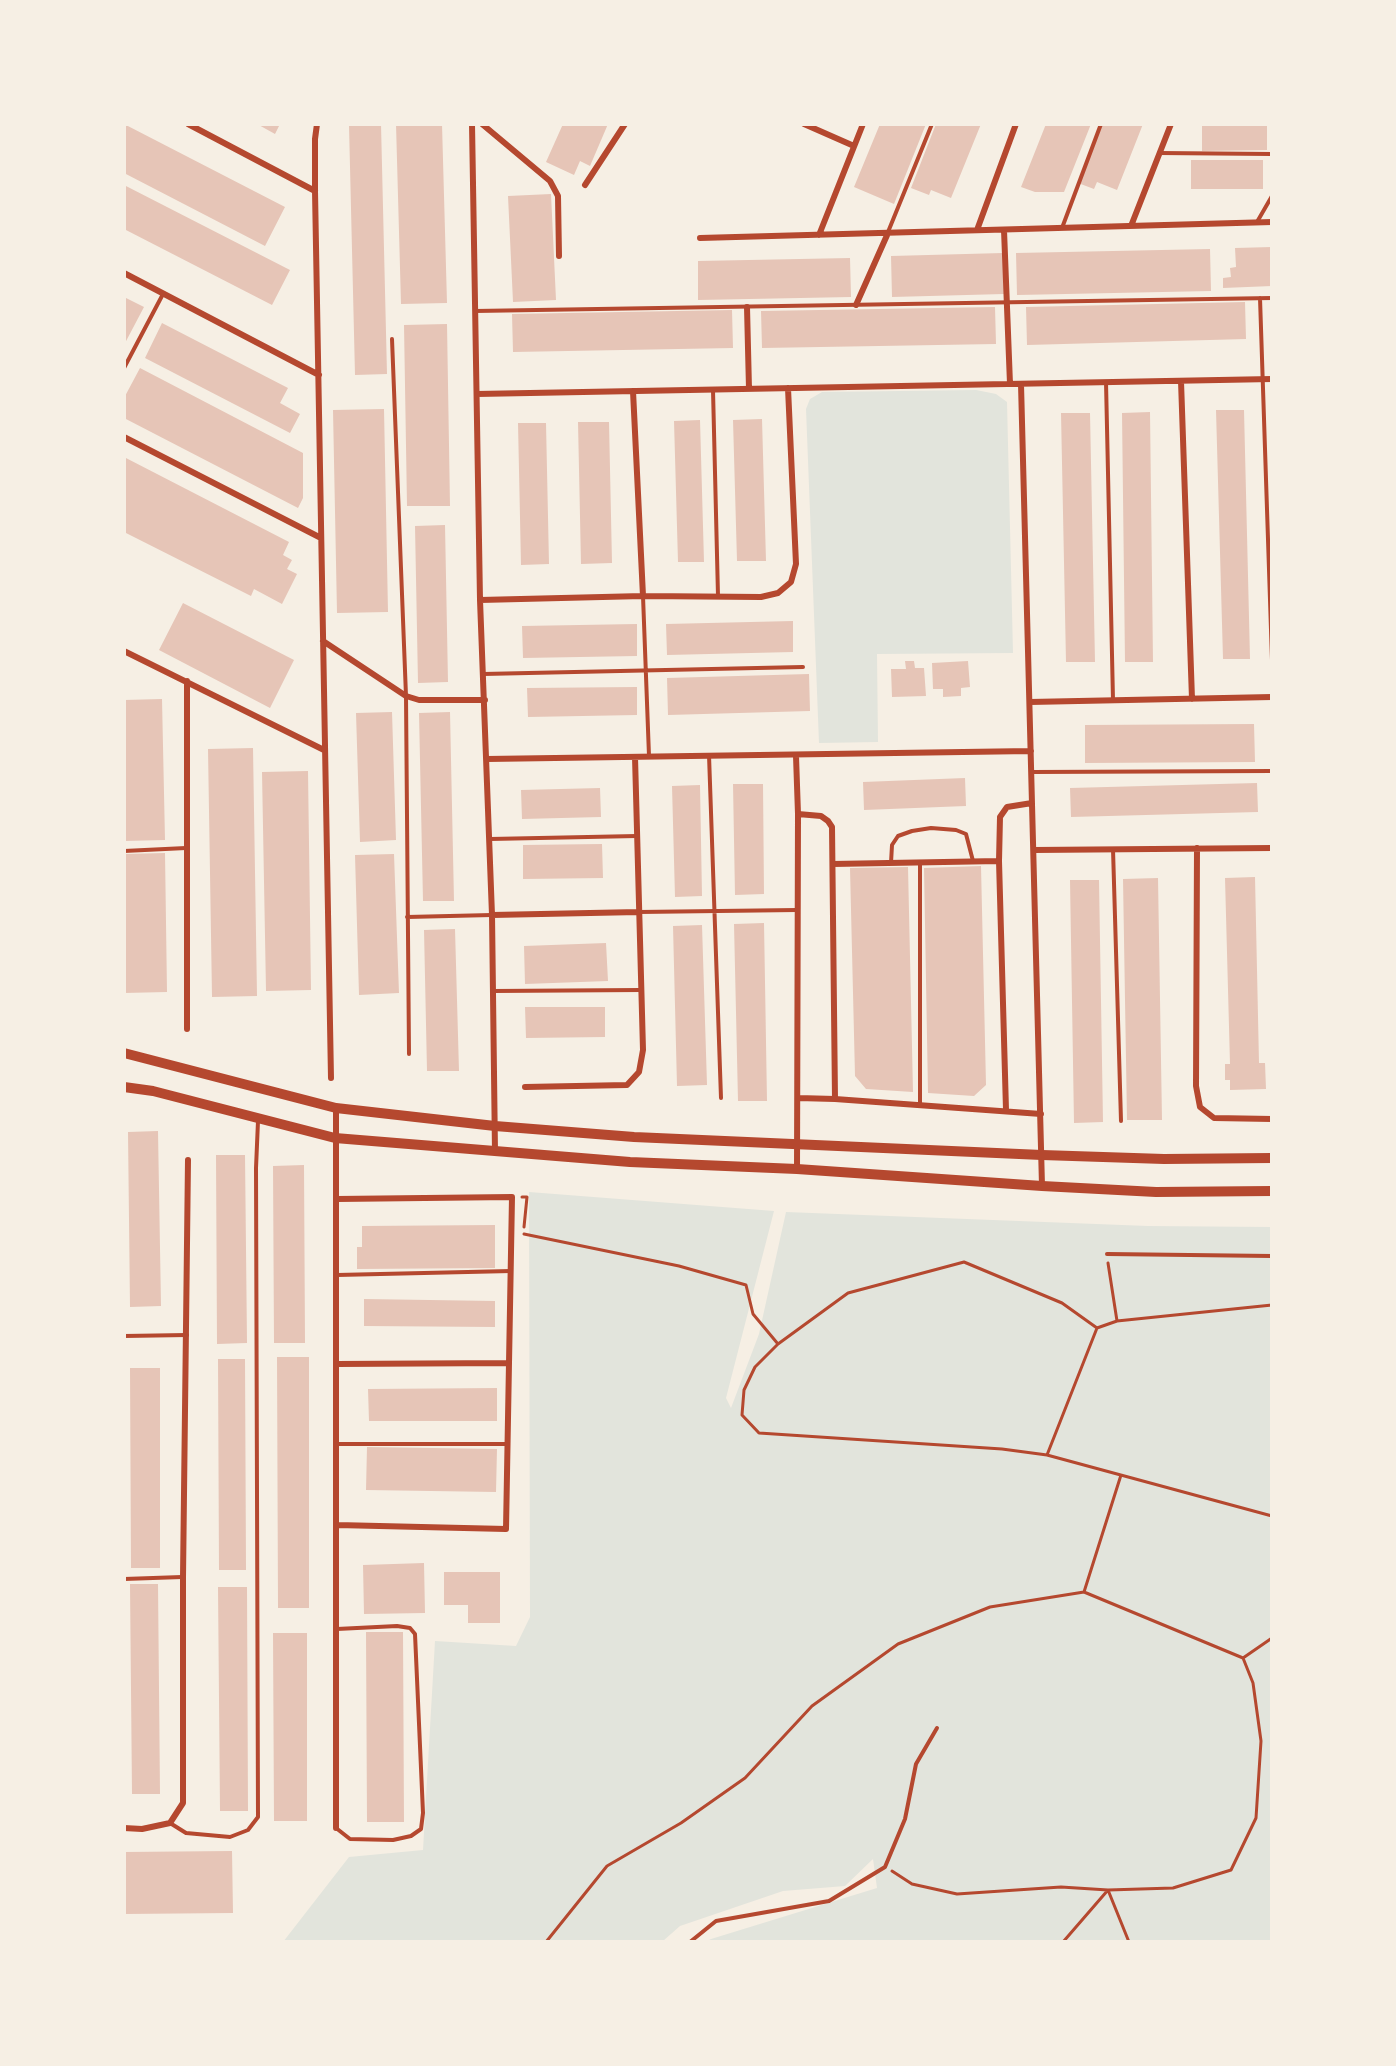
<!DOCTYPE html>
<style>
body{margin:0}
#map{position:relative;width:1396px;height:2066px;overflow:hidden;background:#f6efe4;font-family:Lato,sans-serif}
canvas{display:block}
.frame{position:absolute;inset:0;border:126px solid #f6efe4;pointer-events:none}
</style>
<div id="map">
<canvas width="1396" height="2066"></canvas>
<div class="frame"></div>
</div>
<script>
const g = document.querySelector('canvas').getContext('2d');
g.lineJoin = 'round';
function fill(path, color) { g.fillStyle = color; g.fill(path, 'evenodd'); }
const toPath = rows => new Path2D(rows.map(r => 'M' + r).join(''));
function strokePath(path, color, width, dash) { g.strokeStyle = color; g.lineWidth = width; g.lineCap = dash ? 'butt' : 'round'; g.setLineDash(dash || []); g.stroke(path); }
fill(toPath([
 [976,390,996,394,1007,402,1013,653,877,654,878,742,819,743,806,409,810,399,822,392],
 [529,1192,774,1211,726,1398,731,1408,759,1334,786,1212,1148,1226,1271,1227,1271,1941,707,1941,711,1939,877,1888,873,1859,845,1886,783,1891,680,1926,663,1941,283,1942,349,1857,423,1850,435,1641,516,1646,530,1617]
]), '#e2e4dc');
fill(toPath([
 [124,124,285,207,265,246,124,173],
 [257,124,280,124,275,134],
 [381,124,387,374,355,375,349,125],
 [396,124,442,124,447,303,401,304],
 [563,124,608,124,590,166,580,161,574,175,546,162],
 [880,124,926,124,894,204,854,187],
 [936,124,981,124,951,198,931,190,929,195,911,188],
 [1046,124,1091,124,1064,192,1035,192,1021,187],
 [1102,124,1143,124,1117,190,1097,182,1094,189,1078,183],
 [1202,124,1267,124,1267,150,1202,151],
 [1191,160,1263,160,1263,189,1191,189],
 [124,185,290,270,272,305,124,229],
 [551,194,556,300,513,302,508,196],
 [1272,247,1272,286,1223,288,1223,278,1231,277,1230,268,1236,267,1235,248],
 [1210,249,1211,291,1017,295,1016,253],
 [1003,253,1004,294,892,297,891,256],
 [850,258,851,297,698,300,698,261],
 [124,297,144,307,124,345],
 [1245,302,1246,339,1027,345,1026,307],
 [995,307,996,344,762,348,761,311],
 [732,310,733,348,513,352,512,314],
 [162,323,288,388,280,403,300,414,290,433,145,358],
 [447,324,450,506,407,506,404,325],
 [140,368,303,453,303,498,298,508,124,418,124,398],
 [384,409,388,612,337,613,333,410],
 [1216,410,1244,410,1250,659,1223,659],
 [1150,412,1153,662,1125,662,1122,413],
 [1061,413,1090,413,1095,662,1066,662],
 [762,419,766,561,737,561,733,420],
 [700,420,704,562,678,562,674,421],
 [578,422,609,422,612,563,581,564],
 [518,423,546,423,549,564,521,565],
 [124,457,289,542,283,555,292,560,287,569,297,574,282,604,254,589,251,596,124,532],
 [445,525,448,682,418,683,415,526],
 [183,603,294,660,270,708,159,650],
 [793,621,793,652,667,655,666,624],
 [637,624,637,656,523,658,522,626],
 [905,661,914,661,915,668,924,668,926,696,892,697,891,669,906,669],
 [968,661,970,687,961,688,961,696,943,697,943,689,933,689,932,663],
 [809,674,810,711,668,715,667,678],
 [637,687,637,715,528,717,527,688],
 [162,699,165,840,124,841,124,700],
 [392,712,396,840,360,842,356,713],
 [450,712,454,901,423,901,419,713],
 [1254,724,1255,762,1085,763,1085,725],
 [253,748,257,996,212,997,208,749],
 [308,771,311,990,266,991,262,772],
 [965,778,966,806,864,810,863,782],
 [1257,783,1258,812,1071,817,1070,788],
 [733,784,763,784,764,894,735,895],
 [700,785,702,896,675,897,672,786],
 [600,788,601,817,522,819,521,790],
 [602,844,603,878,523,879,523,845],
 [165,853,167,992,124,993,124,854],
 [394,854,399,993,359,995,355,855],
 [981,866,986,1085,974,1096,928,1093,924,868],
 [908,867,913,1092,866,1089,855,1076,850,868],
 [1255,877,1259,1063,1265,1063,1266,1089,1230,1090,1230,1080,1225,1080,1225,1064,1230,1064,1225,878],
 [1158,878,1162,1120,1127,1120,1123,879],
 [1070,880,1099,880,1103,1122,1074,1123],
 [764,923,767,1101,738,1101,734,924],
 [702,925,707,1085,677,1086,673,926],
 [455,929,459,1071,427,1071,424,930],
 [606,943,608,981,525,984,524,946],
 [525,1007,605,1007,605,1037,526,1038],
 [158,1131,161,1306,130,1307,128,1132],
 [216,1155,245,1155,247,1343,217,1344],
 [304,1165,305,1343,274,1343,273,1166],
 [495,1225,495,1268,357,1269,357,1247,362,1247,362,1226],
 [364,1299,495,1301,495,1327,364,1326],
 [277,1357,309,1357,309,1608,278,1608],
 [218,1359,245,1359,246,1570,219,1570],
 [130,1368,160,1368,160,1568,131,1568],
 [497,1388,497,1421,369,1421,368,1389],
 [367,1447,497,1449,496,1492,366,1490],
 [424,1563,425,1613,364,1614,363,1565],
 [444,1572,500,1572,500,1623,468,1623,468,1605,444,1605],
 [130,1584,158,1584,160,1794,132,1794],
 [218,1587,247,1587,248,1811,220,1811],
 [366,1632,403,1632,404,1822,367,1822],
 [273,1633,307,1633,307,1821,274,1821],
 [232,1851,233,1913,124,1914,124,1852]
]), '#e6c5b7');
strokePath(toPath([
 [522,1197,527,1197,524,1227],
 [524,1234,679,1266,746,1285,753,1314,778,1344,848,1293,964,1262,1062,1303,1097,1328],
 [1108,1263,1117,1321],
 [778,1344,755,1367,744,1390,742,1415,759,1433,1002,1449,1047,1455,1272,1516],
 [1047,1455,1097,1328,1117,1321,1272,1305],
 [1084,1592,1121,1475],
 [1243,1658,1272,1638],
 [546,1942,607,1866,681,1823,745,1778,812,1706,898,1644,990,1607,1084,1592,1243,1658,1253,1683,1261,1741,1256,1818,1231,1870,1173,1888,1108,1890,1061,1887,957,1894,912,1884,892,1871],
 [1063,1942,1108,1890,1129,1942]
]), '#b5482f', 3);
strokePath(toPath([
 [1159,153,1272,154],
 [1257,222,1272,196],
 [1062,228,1101,124],
 [888,232,932,124],
 [1260,298,1272,660],
 [475,311,1272,298],
 [392,339,406,696,409,1054],
 [124,368,163,294],
 [1106,382,1113,700],
 [713,390,718,596],
 [643,596,649,756],
 [483,674,803,667],
 [709,755,721,1098],
 [1032,772,1272,771],
 [490,839,637,836],
 [1113,849,1121,1121],
 [124,851,186,848],
 [891,863,892,845,898,836,912,831,931,828,956,830,966,834,973,861],
 [639,912,797,910],
 [407,917,492,915],
 [493,991,641,990],
 [920,1105,920,863],
 [1107,1254,1272,1256],
 [337,1275,511,1271],
 [124,1336,187,1335],
 [337,1444,507,1444],
 [124,1579,182,1577],
 [170,1823,186,1833,230,1837,248,1830,258,1817,256,1168,258,1121],
 [336,1828,350,1839,393,1840,411,1836,421,1829,423,1813,415,1634,410,1628,397,1626,337,1629],
 [690,1942,716,1921,829,1901,885,1867,905,1819,916,1764,937,1728]
]), '#b5482f', 4);
strokePath(toPath([
 [188,124,315,191],
 [317,124,315,139,315,191,331,1078],
 [472,124,480,600,492,915,495,1152],
 [482,124,550,181,558,196,559,256],
 [804,124,854,146],
 [585,185,625,124],
 [1131,226,1171,124],
 [977,230,1016,124],
 [1004,230,1010,384],
 [819,235,863,124],
 [700,238,1272,222],
 [124,273,319,375],
 [856,305,888,233],
 [747,307,749,389],
 [1181,381,1192,699],
 [1021,384,1042,1186],
 [633,391,643,596],
 [477,394,1272,379],
 [124,437,321,538],
 [480,600,643,596,761,597,778,593,791,582,796,564,788,388],
 [323,641,406,696,419,700,485,700],
 [124,651,324,750],
 [187,681,187,1029],
 [1030,702,1272,697],
 [796,756,798,814,797,1169],
 [487,759,1031,751],
 [798,814,821,816,828,821,832,827,835,1099],
 [1197,848,1196,1086,1200,1107,1214,1118,1272,1119],
 [1034,850,1272,848],
 [833,864,999,861],
 [492,915,639,912],
 [525,1087,627,1085,639,1072,643,1050,635,757],
 [798,1098,835,1099,1041,1114],
 [336,1108,336,1828],
 [1006,1110,999,861,1000,817,1007,807,1032,803],
 [337,1199,512,1197,506,1529,337,1525],
 [337,1364,509,1363],
 [124,1828,142,1829,170,1823,183,1803,183,1577,188,1160]
]), '#b5482f', 6);
strokePath(toPath([
 [124,1053,336,1108,495,1126,634,1137,1042,1155,1164,1159,1272,1158],
 [124,1087,153,1091,335,1138,630,1162,797,1169,1042,1186,1156,1192,1272,1191]
]), '#b5482f', 10);
</script>
